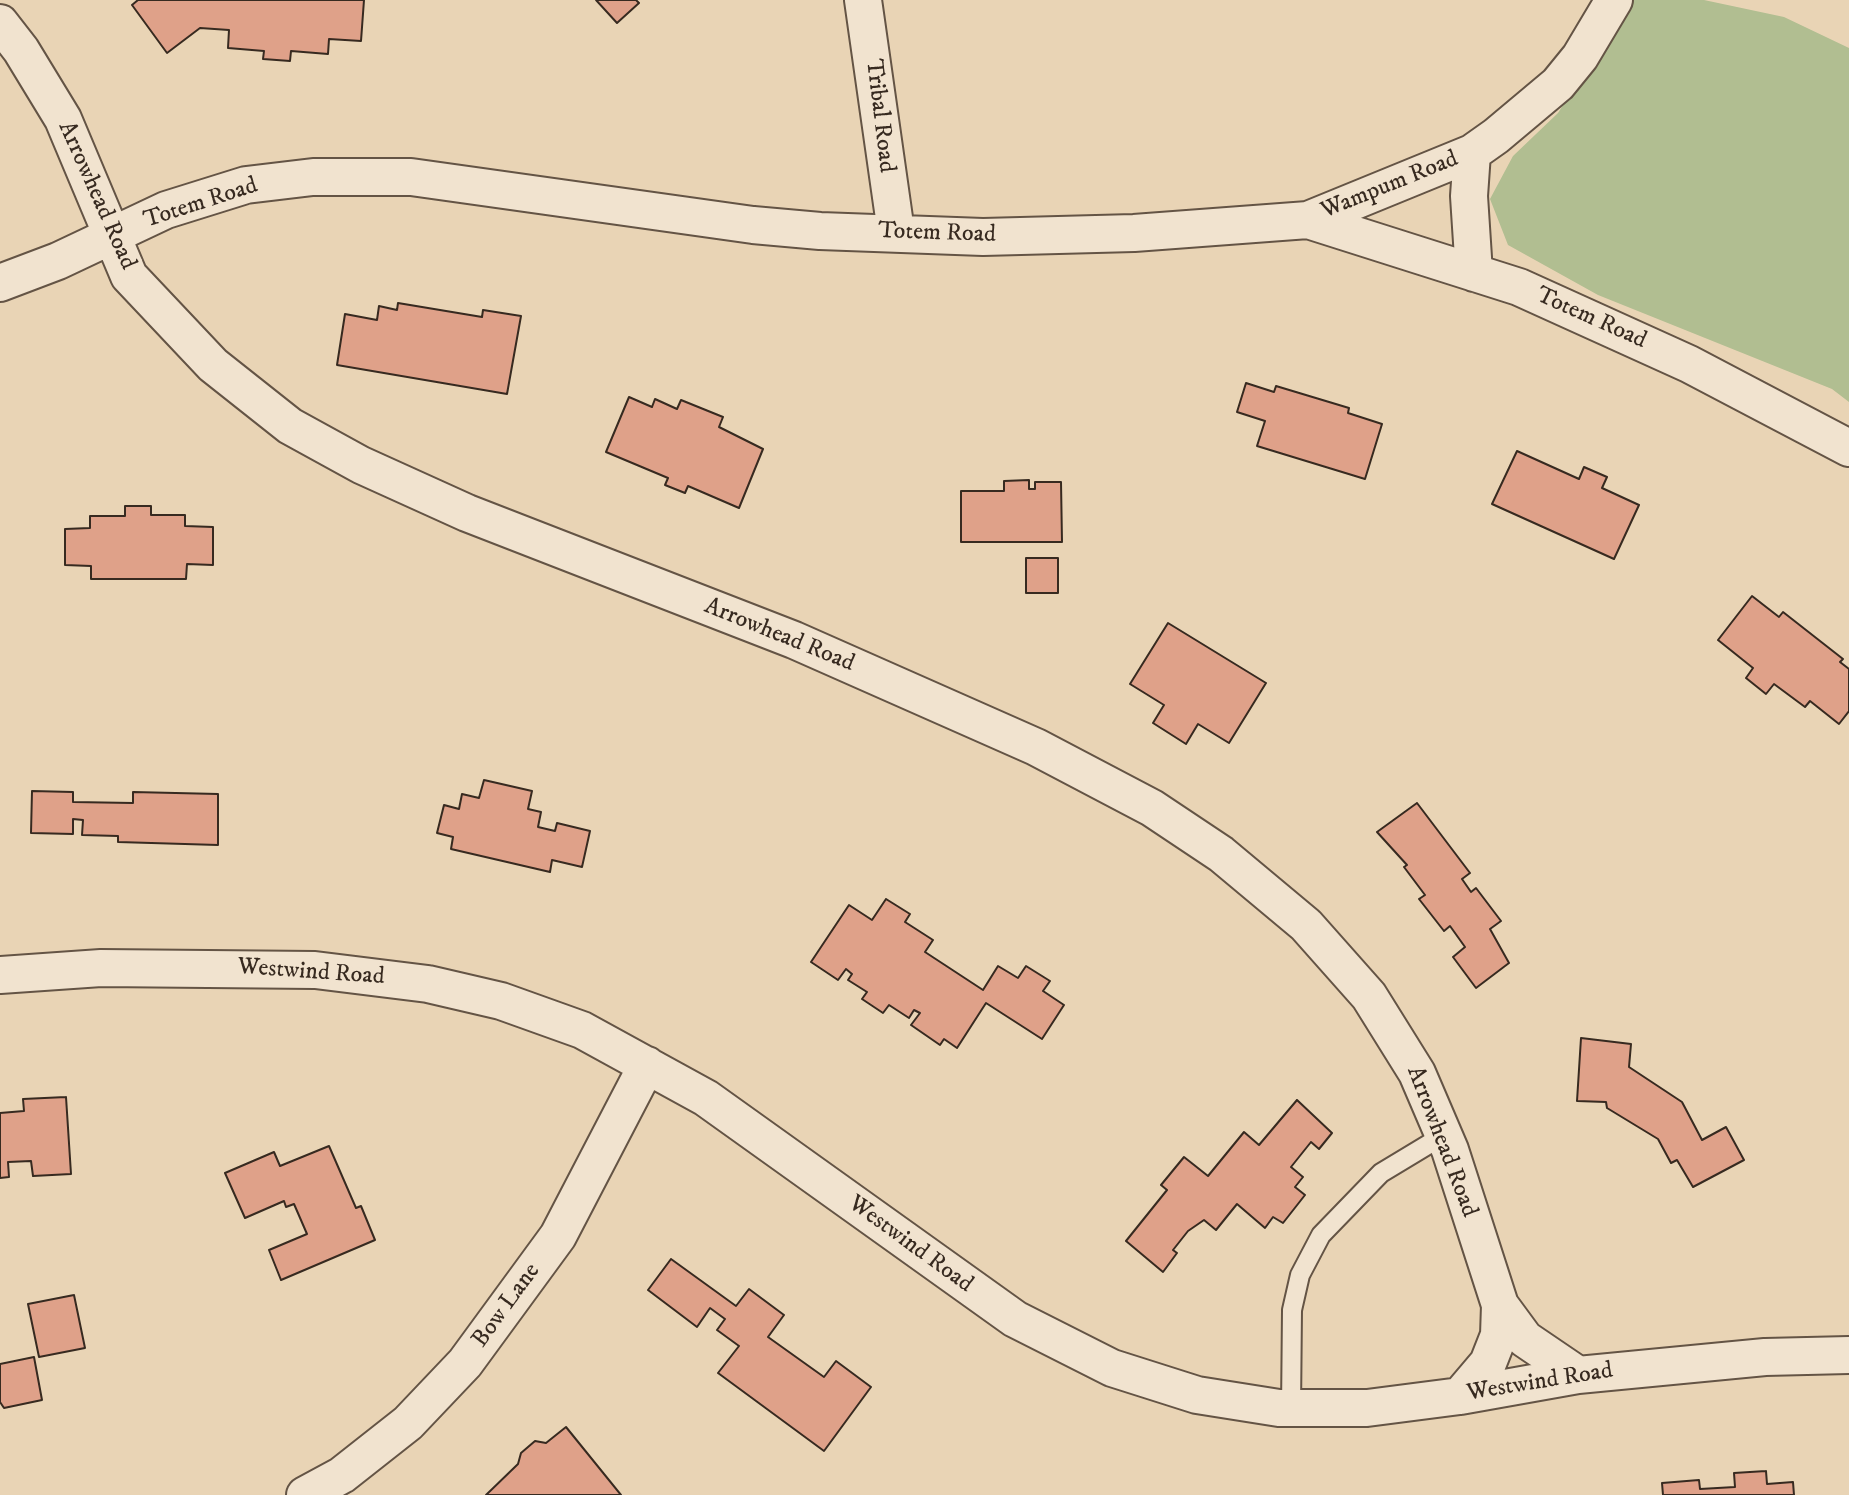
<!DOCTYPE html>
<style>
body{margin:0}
canvas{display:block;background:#e9d4b5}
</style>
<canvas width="1849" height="1495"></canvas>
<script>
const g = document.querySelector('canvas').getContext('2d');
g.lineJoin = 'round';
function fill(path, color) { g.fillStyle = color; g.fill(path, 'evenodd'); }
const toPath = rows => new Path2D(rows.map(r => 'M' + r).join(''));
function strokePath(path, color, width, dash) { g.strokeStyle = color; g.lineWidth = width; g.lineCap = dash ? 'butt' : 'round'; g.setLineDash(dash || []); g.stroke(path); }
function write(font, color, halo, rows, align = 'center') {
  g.font = font + ' "IM FELL DW Pica",serif'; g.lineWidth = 7; g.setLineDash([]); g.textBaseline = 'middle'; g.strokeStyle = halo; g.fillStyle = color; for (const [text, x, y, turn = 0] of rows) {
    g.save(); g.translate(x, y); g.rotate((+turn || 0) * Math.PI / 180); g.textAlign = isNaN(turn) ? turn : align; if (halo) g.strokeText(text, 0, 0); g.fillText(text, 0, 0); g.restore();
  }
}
fill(toPath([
 [1630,0,1704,0,1784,17,1849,48,1849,402,1832,389,1598,295,1508,245,1490,199,1513,156,1558,113]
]), '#b1be91');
const building = toPath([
 [138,0,364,0,361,41,329,39,328,54,291,51,290,61,263,59,264,51,228,48,229,30,200,28,167,53,132,5,138,0],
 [596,0,636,0,639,3,617,23,596,0],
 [398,303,482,317,483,310,521,316,507,394,337,365,345,314,377,320,379,306,397,310,398,303],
 [1246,383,1274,392,1276,386,1349,408,1348,413,1382,424,1365,479,1257,446,1265,421,1237,412,1246,383],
 [629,397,652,407,655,399,677,409,681,400,723,417,719,427,763,449,739,508,688,486,685,493,665,485,668,478,606,452,629,397],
 [1517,451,1579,479,1584,467,1607,477,1602,488,1639,505,1614,559,1492,504,1517,451],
 [1029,480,1029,489,1035,489,1035,482,1061,482,1062,542,961,542,961,491,1004,491,1004,481,1029,480],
 [125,506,151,506,151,515,185,515,185,526,213,527,213,565,187,564,186,579,91,579,91,566,65,565,65,529,90,528,90,516,125,516,125,506],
 [1026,558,1058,558,1058,593,1026,593,1026,558],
 [1752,596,1779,617,1783,612,1843,659,1840,662,1849,669,1849,711,1839,724,1810,701,1805,707,1774,684,1766,694,1746,678,1753,668,1718,640,1752,596],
 [1168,623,1266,683,1229,743,1198,724,1186,744,1153,723,1164,705,1130,684,1168,623],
 [484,780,532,791,528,809,541,812,538,827,555,831,557,823,590,831,582,867,552,860,550,872,451,849,453,837,437,833,444,805,459,809,462,794,479,798,484,780],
 [32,791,73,792,73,802,133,803,133,792,218,794,218,845,118,842,118,836,82,835,83,820,73,819,73,834,31,833,32,791],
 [1417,803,1470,873,1462,879,1471,892,1476,888,1501,921,1490,929,1509,963,1476,988,1453,957,1465,947,1450,926,1444,931,1419,899,1425,895,1404,867,1407,865,1377,832,1417,803],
 [886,899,910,914,905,922,933,940,925,952,983,990,998,966,1018,978,1026,966,1050,981,1043,991,1064,1005,1042,1039,986,1003,957,1048,944,1039,940,1045,911,1025,920,1013,914,1010,909,1018,889,1005,883,1013,862,999,867,992,848,980,852,974,846,969,838,980,811,962,849,905,872,920,886,899],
 [1581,1038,1631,1044,1629,1067,1682,1102,1702,1140,1726,1127,1744,1160,1693,1187,1677,1160,1671,1163,1658,1139,1607,1108,1606,1102,1577,1101,1581,1038],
 [66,1097,71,1174,33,1176,31,1161,8,1162,9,1177,0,1178,0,1113,24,1111,23,1099,66,1097],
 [1297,1100,1332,1133,1319,1149,1311,1142,1291,1167,1303,1177,1295,1187,1305,1195,1283,1223,1273,1217,1265,1228,1237,1204,1216,1230,1204,1220,1188,1231,1173,1250,1177,1253,1163,1272,1126,1241,1167,1190,1161,1185,1184,1157,1208,1176,1244,1132,1259,1145,1297,1100],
 [329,1146,356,1208,361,1206,375,1240,281,1280,269,1250,307,1234,294,1204,286,1207,284,1201,245,1218,225,1173,274,1152,280,1166,329,1146],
 [671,1259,736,1306,749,1289,784,1315,768,1337,824,1377,836,1361,871,1387,824,1451,718,1373,739,1346,717,1330,725,1319,710,1308,697,1327,648,1290,671,1259],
 [74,1295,85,1348,39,1357,28,1304,74,1295],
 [34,1357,42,1400,4,1408,0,1402,0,1364,34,1357],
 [566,1427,621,1495,486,1495,518,1464,521,1453,535,1441,546,1443,566,1427],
 [1766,1471,1767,1484,1793,1482,1794,1495,1663,1495,1662,1483,1699,1480,1700,1489,1735,1487,1734,1473,1766,1471]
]);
fill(building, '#dfa189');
strokePath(building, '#372a20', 2);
const lane = toPath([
 [1291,1409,1292,1310,1300,1275,1321,1235,1381,1173,1444,1135]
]);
const street = toPath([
 [863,0,896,232],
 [0,23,21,50,63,119,129,276,213,365,290,426,361,465,467,513,794,640,1036,747,1152,808,1221,854,1306,925,1369,996,1417,1073,1450,1150,1500,1305,1525,1339,1578,1375],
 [1472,153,1469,196,1474,273],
 [1308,220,1472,153,1496,136,1558,84,1580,57,1614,0],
 [0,283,58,261,166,210,246,185,313,177,411,177,753,225,820,231,983,237,1134,233,1308,220,1519,287,1689,364,1849,448],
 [0,975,101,968,315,970,428,984,501,1001,582,1030,706,1098,1015,1319,1112,1368,1197,1395,1279,1408,1367,1408,1460,1396,1578,1375,1765,1357,1849,1355],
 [1460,1396,1488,1363,1499,1335,1500,1305],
 [305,1495,342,1475,408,1423,465,1363,558,1236,647,1065]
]);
strokePath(lane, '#645445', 22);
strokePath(street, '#645445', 40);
strokePath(lane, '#f1e3cf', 18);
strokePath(street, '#f1e3cf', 36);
write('24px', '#372a20', '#f1e3cf', [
 ["Tribal Road",879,116,83],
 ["Wampum Road",1390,186,-22],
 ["Arrowhead Road",96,196,66],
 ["Totem Road",201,204,-18],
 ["Totem Road",937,234,2],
 ["Totem Road",1591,319,24],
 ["Arrowhead Road",779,636,22],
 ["Westwind Road",311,973,4],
 ["Arrowhead Road",1441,1142,69],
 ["Westwind Road",910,1245,36],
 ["Bow Lane",507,1306,-54],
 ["Westwind Road",1540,1383,-9]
]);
</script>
